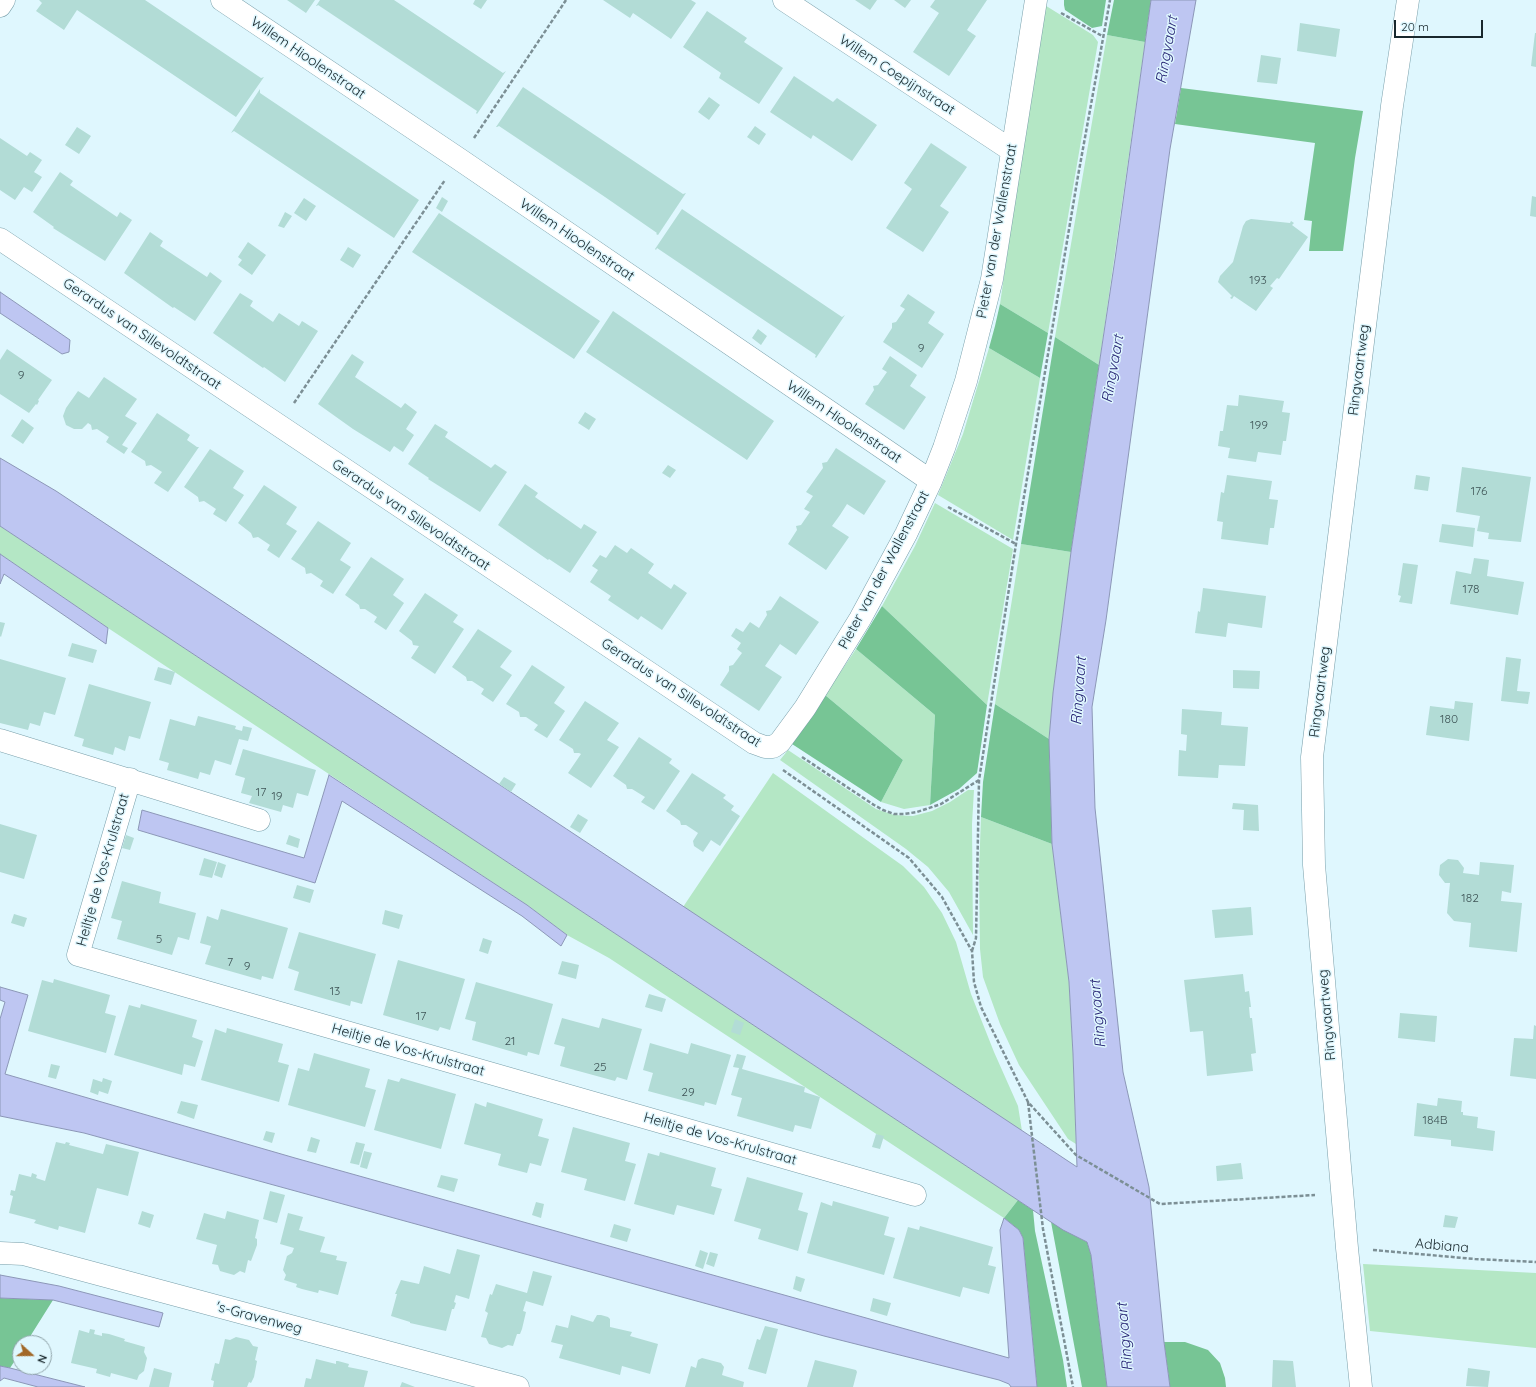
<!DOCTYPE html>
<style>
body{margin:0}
#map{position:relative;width:1536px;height:1387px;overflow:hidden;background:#dff7fe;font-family:Quicksand,sans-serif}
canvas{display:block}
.north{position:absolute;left:12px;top:1335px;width:40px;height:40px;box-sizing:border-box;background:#dff7fe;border:1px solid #90a4aa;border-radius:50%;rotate:111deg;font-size:11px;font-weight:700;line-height:16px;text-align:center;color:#19282d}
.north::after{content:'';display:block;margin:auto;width:14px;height:18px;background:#a26828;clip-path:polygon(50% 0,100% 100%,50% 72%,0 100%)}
.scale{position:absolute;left:1394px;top:20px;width:89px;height:18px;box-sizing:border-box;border:2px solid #19282d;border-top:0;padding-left:5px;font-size:12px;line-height:14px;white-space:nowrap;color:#19282d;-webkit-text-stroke:3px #dff7fe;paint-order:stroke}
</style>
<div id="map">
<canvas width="1536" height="1387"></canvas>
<div class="north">N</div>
<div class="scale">20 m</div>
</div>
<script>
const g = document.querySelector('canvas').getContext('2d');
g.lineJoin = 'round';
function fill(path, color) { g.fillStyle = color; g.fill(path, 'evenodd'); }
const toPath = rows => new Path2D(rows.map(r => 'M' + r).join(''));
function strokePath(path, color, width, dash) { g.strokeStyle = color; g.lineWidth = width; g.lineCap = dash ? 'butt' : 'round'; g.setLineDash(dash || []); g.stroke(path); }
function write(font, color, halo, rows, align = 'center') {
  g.font = font + ' Quicksand,sans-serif'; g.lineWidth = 3; g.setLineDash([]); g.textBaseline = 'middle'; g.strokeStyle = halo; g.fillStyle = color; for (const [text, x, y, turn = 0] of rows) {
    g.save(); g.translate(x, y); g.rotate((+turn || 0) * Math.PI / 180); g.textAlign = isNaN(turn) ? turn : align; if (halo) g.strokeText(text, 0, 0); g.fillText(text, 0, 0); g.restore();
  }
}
fill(toPath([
 [1043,4,1093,35,1098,42,1048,333,1000,304],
 [1107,35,1145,42,1099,365,1055,337],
 [989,348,1040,378,1013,540,938,495,963,434],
 [935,503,1013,549,987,705,882,606,915,546],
 [0,526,874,1105,1018,1200,1004,1218,609,958,567,935,527,905,108,628,0,554],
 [1021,544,1071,552,1053,693,1049,739,995,704],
 [856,649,935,715,930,805,904,809,881,802,903,760,825,695],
 [788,750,876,809,894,815,913,816,932,811,950,802,968,790,974,790,972,824,973,935,949,892,928,867,906,849,780,760],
 [773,773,903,866,924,887,942,913,956,942,971,994,994,1052,1018,1106,1022,1131,683,907],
 [981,817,1052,844,1069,982,1073,1054,1076,1144,1068,1139,1019,1065,1000,1024,983,977,980,949,979,871],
 [1363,1264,1536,1273,1536,1348,1370,1331]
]), '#b4e7c5');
fill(toPath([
 [1064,0,1106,0,1102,26,1092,28,1065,10,1064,5],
 [1114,0,1151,0,1145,42,1107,35],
 [1181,88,1363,111,1355,158,1343,251,1309,251,1312,221,1304,220,1315,143,1175,124],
 [1000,304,1048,333,1040,378,989,348,995,326],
 [1055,337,1099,365,1071,552,1021,544],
 [882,606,987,705,977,773,959,789,930,805,935,715,856,649],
 [825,695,903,760,881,802,792,744],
 [995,704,1049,739,1052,844,981,817,983,782],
 [1018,1200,1033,1210,1035,1231,1063,1360,1067,1387,1037,1387,1023,1238,1019,1230,1004,1218],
 [1051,1222,1087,1242,1091,1255,1107,1387,1082,1387],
 [0,1298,53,1300,26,1343,20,1343,20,1353,10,1368,0,1366],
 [1164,1342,1185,1342,1208,1350,1220,1363,1225,1378,1226,1387,1170,1387]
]), '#77c595');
const water = toPath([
 [1151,0,1196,0,1170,149,1106,620,1092,707,1095,808,1123,1072,1149,1187,1164,1342,1170,1387,1107,1387,1091,1255,1087,1242,1063,1230,874,1105,0,526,0,458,56,491,1077,1167,1073,1054,1069,982,1052,844,1049,739,1053,693,1071,552,1115,259,1151,0],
 [0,292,70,340,69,352,62,354,0,313,0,292],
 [0,554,108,628,106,644,4,574,0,584,0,554],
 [329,775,527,905,567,935,561,946,522,916,342,801,315,883,138,830,142,810,304,858,329,775],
 [0,987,28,995,5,1074,295,1158,1009,1358,1000,1230,1004,1218,1019,1230,1023,1238,1037,1387,1011,1387,1009,1384,999,1380,824,1336,84,1133,0,1116,0,1019,5,1002,0,1000,0,987],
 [0,1275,59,1286,163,1313,159,1327,53,1300,0,1298,0,1275],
 [0,1366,10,1368,85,1387,38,1387,4,1378,0,1381,0,1366]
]);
fill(water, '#bec6f2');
strokePath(water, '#8c97b7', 1);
fill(toPath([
 [39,0,145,0,261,78,264,77,236,117,77,10,64,30,36,11,42,3],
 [287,0,315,0,306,13],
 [320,0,394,0,503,73,506,71,477,114,476,113,477,111,318,5,317,6,316,6],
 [475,0,487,0,481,9,473,4],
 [603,0,691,0,696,3,671,39,633,13,630,18],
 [855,0,877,0,870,10],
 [894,0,911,0,905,8],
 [935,0,987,0,967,30,976,36,949,76,913,52,939,13,930,7],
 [707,11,747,38,744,42,783,68,759,104,719,78,721,73,683,47],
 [1300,23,1340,29,1336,57,1297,51],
 [1535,33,1536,33,1536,67,1531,66],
 [1261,55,1281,58,1277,84,1257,82],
 [794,76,833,102,837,98,877,125,852,161,813,135,811,139,770,112],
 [523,87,683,194,686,193,658,235,656,234,657,233,605,197,499,126,497,127,496,127],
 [260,89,260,93,419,200,394,238,234,131,231,133],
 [709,97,720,105,709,120,698,112],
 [755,126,766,134,759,145,747,137],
 [77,127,91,136,79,154,65,145],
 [0,138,27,156,30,152,42,160,34,172,42,177,32,192,24,187,15,200,0,190],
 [931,143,967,167,940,206,949,212,923,252,886,228,912,189,904,183],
 [60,172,73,181,70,185,117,217,120,212,132,220,105,261,53,228,54,227,33,212],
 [1532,196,1536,197,1536,217,1530,216],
 [442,197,448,201,442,212,436,208],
 [304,198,316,206,306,221,294,213],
 [682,209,842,317,845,315,816,358,815,357,816,355,737,302,657,248,656,250,655,249],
 [285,212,292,216,284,228,278,226],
 [439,213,600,321,574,359,412,252],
 [1251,219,1290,223,1291,221,1294,223,1292,225,1308,237,1279,279,1277,278,1270,286,1273,288,1256,311,1234,296,1232,299,1230,298,1232,296,1218,282,1220,276,1233,262,1243,226,1246,221],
 [150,232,163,241,160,246,207,277,210,272,222,281,195,321,174,307,173,308,124,273],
 [248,242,266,255,252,275,238,265,242,260,238,257],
 [348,247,361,255,353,268,340,260],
 [240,293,253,301,250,306,273,322,279,313,299,326,302,321,318,331,285,382,264,367,263,368,213,333],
 [908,294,935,312,928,323,944,334,922,368,883,342,892,328,892,323,896,322,905,309,900,306],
 [613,311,774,421,747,460,586,352],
 [758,329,767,336,761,345,752,338],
 [7,349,52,380,38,400,39,401,37,405,36,404,29,413,0,394,0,360],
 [352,354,364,362,355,377,401,408,405,403,417,412,406,429,414,435,403,452,394,446,390,452,353,429,318,404],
 [890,356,917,375,910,386,926,397,904,430,865,404,874,390,873,386,878,385,887,372,882,369],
 [104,377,137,399,125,416,137,423,122,445,128,448,124,454,106,442,109,437,97,429,92,430,91,425,88,423,82,429,74,429,66,425,63,416,66,408,78,391,89,398],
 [1239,395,1284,401,1282,412,1290,413,1286,441,1283,441,1281,455,1258,452,1256,462,1228,458,1230,448,1218,446,1220,431,1223,431,1227,405,1238,406],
 [585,412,596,419,589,430,578,423],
 [157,413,190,435,187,440,197,447,199,447,168,492,154,483,162,472,151,465,146,466,145,461,131,452],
 [22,419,34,428,23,444,11,436],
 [435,424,448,432,445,437,491,468,495,464,507,472,480,512,428,479,429,478,408,464],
 [836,448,886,481,864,515,847,504,840,515,832,526,849,537,826,570,788,544,797,530,796,526,801,525,810,512,804,509,813,496,806,492,823,468,822,463,827,462],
 [210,449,244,471,233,488,244,495,226,522,213,514,216,509,204,501,199,502,198,497,184,487],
 [668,465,676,470,670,478,662,473],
 [1462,467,1531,477,1521,542,1488,539,1489,533,1477,531,1480,516,1456,512],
 [1227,475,1272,481,1269,499,1278,500,1274,528,1270,528,1268,545,1221,539,1223,522,1217,521,1221,492,1224,493],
 [1416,475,1430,477,1428,491,1414,489],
 [525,484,538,493,535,497,581,529,584,524,597,532,570,573,549,559,548,560,498,525],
 [264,485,297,507,286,524,297,531,279,558,267,550,270,545,258,537,253,538,251,533,238,523],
 [318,521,351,543,340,560,351,567,333,594,320,586,323,581,311,573,306,574,305,568,291,559],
 [1442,524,1475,528,1473,547,1439,542],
 [615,545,627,553,631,548,654,564,648,573,671,589,674,584,687,593,662,630,641,616,638,620,608,600,611,596,590,582,598,570,592,566,600,555,606,558],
 [371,557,404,579,393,595,404,603,386,630,374,622,377,617,365,609,360,609,359,605,345,595],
 [1474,558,1489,560,1487,576,1524,582,1518,615,1450,604,1456,571,1471,574],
 [1403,563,1418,565,1412,604,1399,602,1401,596,1398,595],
 [1203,588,1266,596,1262,628,1228,623,1226,637,1195,633,1198,611,1200,612],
 [425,593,458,615,453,622,464,629,435,674,411,658,419,646,413,645,412,641,399,631],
 [780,596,819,622,796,655,780,644,765,666,782,677,759,711,720,685,729,671,729,666,733,665,742,653,737,649,741,643,731,636,736,628,743,632,750,622,759,628,767,615,766,611,771,610],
 [0,622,5,623,1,637,0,636],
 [478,629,512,651,500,667,512,675,493,702,481,694,484,689,472,681,467,681,466,677,452,667],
 [72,643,97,650,93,663,68,656],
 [1506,657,1521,659,1517,691,1530,692,1528,704,1501,701],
 [0,659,66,678,55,715,44,712,40,726,30,723,28,730,0,723],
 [532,665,565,687,554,703,565,711,547,738,534,730,538,725,526,717,520,717,519,712,506,704],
 [158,667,175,672,171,685,154,680],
 [1233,670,1260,671,1259,689,1233,688],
 [89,684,151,702,140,739,129,736,125,751,115,747,113,755,82,746,84,739,74,736],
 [585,701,619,723,607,740,619,747,591,788,568,773,581,754,579,753,574,753,573,749,559,740],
 [1455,701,1473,703,1469,741,1426,735,1430,706,1454,709],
 [1182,709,1222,712,1221,725,1248,727,1245,766,1219,765,1218,778,1178,776,1179,750,1186,751,1187,735,1181,734],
 [198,716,236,726,235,729,242,731,243,726,252,728,248,741,239,739,231,765,215,760,210,775,200,772,198,779,167,770,169,763,159,760,170,719,195,726],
 [639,737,672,759,669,763,680,771,654,810,641,802,645,797,632,789,627,789,626,785,613,776],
 [243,749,316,770,308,796,297,793,293,808,283,805,281,812,249,803,252,796,241,793,245,778,235,775],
 [692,773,726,795,723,798,734,806,731,810,740,816,720,846,711,840,703,852,694,846,693,841,698,833,686,825,681,825,680,821,666,811],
 [504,777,516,784,511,792,499,784],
 [1233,803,1258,805,1259,831,1243,830,1244,810,1232,809],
 [578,814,588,820,580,833,570,827],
 [0,824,37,835,24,879,0,872],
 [126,835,134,838,130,850,122,848],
 [289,835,300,839,298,848,286,844],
 [204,858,217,862,212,878,199,875],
 [1448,859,1458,860,1464,868,1463,873,1479,875,1480,862,1514,865,1511,893,1502,891,1501,901,1522,903,1517,952,1469,947,1471,923,1454,921,1447,913,1450,883,1445,883,1439,875,1440,865],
 [218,862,226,865,222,878,214,875],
 [122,881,161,892,159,903,196,913,189,940,178,937,172,955,117,939,122,921,111,918],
 [297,885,314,890,310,903,293,898],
 [1251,907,1253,935,1215,938,1212,910],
 [221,909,288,928,273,979,262,976,261,980,205,964,211,946,200,943,207,916,218,920],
 [385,910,403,915,399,929,382,924],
 [14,914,27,918,24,927,11,923],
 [299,932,376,954,362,1004,351,1001,350,1006,294,990,299,972,288,968],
 [483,938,492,941,488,954,479,951],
 [398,960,465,979,450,1030,440,1027,438,1031,383,1015],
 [562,961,579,965,576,979,558,974],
 [1243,974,1245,992,1249,991,1251,1007,1249,1007,1250,1018,1252,1018,1256,1053,1251,1054,1253,1071,1207,1076,1203,1031,1190,1032,1184,980],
 [54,979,110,995,105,1013,116,1016,106,1053,28,1031,42,980,53,983],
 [476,982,553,1004,539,1055,528,1052,527,1056,472,1040,476,1022,465,1019],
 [649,994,666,999,662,1012,645,1007],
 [141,1004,197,1020,192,1037,203,1041,195,1067,184,1064,182,1075,114,1055,129,1005,140,1008],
 [1400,1013,1437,1016,1435,1042,1398,1038],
 [562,1018,599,1028,602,1018,642,1029,627,1080,617,1077,615,1081,560,1066,565,1047,554,1044],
 [735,1019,744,1023,740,1035,731,1032],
 [1534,1025,1536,1026,1536,1079,1510,1076,1514,1038,1533,1039],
 [227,1028,283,1044,278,1062,289,1065,279,1102,201,1080,215,1029,226,1033],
 [650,1043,688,1054,691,1043,731,1055,716,1105,705,1102,704,1106,648,1091,653,1073,643,1070],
 [314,1053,370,1069,365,1087,376,1090,365,1127,288,1105,298,1068,309,1071],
 [737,1054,746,1056,742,1069,805,1087,804,1092,820,1097,811,1129,795,1125,793,1132,737,1116,742,1098,731,1095,739,1068,733,1067],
 [51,1064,60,1066,56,1079,48,1077],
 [103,1078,112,1081,108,1094,99,1091,98,1095,90,1092,93,1079,102,1082],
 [401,1078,456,1094,441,1149,374,1130,388,1079,399,1082],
 [1438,1098,1462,1101,1461,1112,1463,1112,1463,1115,1478,1117,1477,1128,1495,1131,1493,1151,1451,1146,1451,1140,1414,1136,1417,1103,1437,1106],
 [181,1101,198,1105,194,1119,177,1113],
 [487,1102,543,1119,538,1136,549,1139,541,1166,530,1163,527,1173,500,1166,498,1165,501,1154,464,1144,475,1103,486,1107],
 [573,1127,630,1143,625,1161,636,1164,625,1201,584,1190,587,1179,561,1172],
 [266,1131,275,1133,272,1143,263,1140],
 [876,1134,884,1136,880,1149,872,1147],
 [311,1137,320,1140,316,1153,307,1151],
 [56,1142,65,1144,66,1142,70,1143,69,1145,103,1154,106,1144,139,1152,128,1196,97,1188,85,1233,59,1226,58,1230,34,1223,36,1220,9,1213,13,1196,10,1195,11,1190,15,1191,19,1174,31,1177,32,1173,37,1175,36,1178,45,1181],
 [356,1142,365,1144,359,1165,350,1163],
 [364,1151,372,1153,367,1169,360,1167],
 [660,1152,716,1168,711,1186,722,1189,714,1215,677,1205,674,1215,634,1204,648,1153,659,1156],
 [1241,1163,1243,1179,1217,1181,1216,1166],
 [441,1175,458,1179,454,1192,437,1187],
 [747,1177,803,1193,798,1210,808,1213,798,1251,758,1239,761,1229,734,1221],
 [270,1191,285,1195,277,1223,263,1219],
 [833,1201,889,1217,884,1235,895,1238,884,1275,807,1253,821,1202,832,1206],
 [536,1202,544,1204,541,1218,532,1215],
 [142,1211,154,1215,150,1228,138,1224],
 [227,1211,259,1220,255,1238,257,1239,257,1245,251,1261,248,1260,245,1273,240,1271,234,1275,220,1271,218,1265,212,1264,217,1245,196,1239,204,1213,225,1219],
 [288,1213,303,1217,299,1230,325,1237,320,1252,337,1256,336,1260,347,1262,338,1295,319,1290,318,1293,302,1289,296,1287,297,1284,284,1280,286,1275,283,1270,287,1256,292,1253,294,1248,280,1244],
 [1445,1215,1458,1217,1455,1228,1443,1227],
 [614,1224,631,1229,627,1242,610,1237],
 [920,1226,993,1247,988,1265,996,1267,989,1294,963,1287,960,1297,893,1278,908,1227,919,1230],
 [457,1249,480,1255,469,1299,456,1295,454,1302,456,1303,454,1309,452,1309,446,1331,410,1323,410,1322,391,1316,397,1294,395,1294,401,1280,419,1284,424,1266,450,1274],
 [700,1250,708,1253,703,1269,695,1266],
 [710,1252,718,1254,714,1267,706,1264],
 [533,1271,552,1276,543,1306,526,1301,523,1311,526,1312,522,1329,520,1334,517,1334,513,1346,508,1345,502,1348,489,1344,486,1338,481,1337,488,1313,485,1311,490,1294,492,1295,496,1284,527,1293],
 [796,1276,805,1279,801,1292,793,1289],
 [873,1298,891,1303,887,1316,870,1311],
 [571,1315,593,1322,597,1315,601,1315,608,1317,610,1319,610,1327,632,1332,630,1336,658,1344,650,1374,622,1366,620,1375,559,1358,563,1345,551,1342,556,1325,568,1328],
 [765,1326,778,1329,766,1374,748,1369,757,1339,760,1340],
 [90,1329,95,1330,94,1334,102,1336,102,1333,109,1334,125,1339,124,1341,145,1347,144,1352,147,1358,144,1371,139,1375,137,1380,111,1373,110,1377,96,1373,97,1369,71,1363,79,1330,89,1333],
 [236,1337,249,1340,253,1346,258,1347,255,1360,257,1361,254,1377,251,1383,249,1382,247,1387,213,1387,214,1381,211,1380,215,1363,219,1364,225,1339,230,1340],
 [702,1358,721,1363,724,1367,722,1375,744,1382,743,1387,685,1387,691,1366,696,1368,698,1360],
 [316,1359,336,1364,336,1361,338,1361,349,1364,348,1367,368,1371,364,1387,304,1387,306,1378,311,1379],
 [815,1360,856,1370,857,1372,853,1387,807,1387],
 [1273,1360,1293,1361,1296,1387,1272,1387],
 [154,1368,172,1373,169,1387,149,1387],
 [1468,1368,1490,1371,1488,1387,1466,1386],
 [402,1382,415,1387,400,1387]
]), '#b2dcd6');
const minor = toPath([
 [222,0,459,159,931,481],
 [784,0,1011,150],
 [0,6,4,0],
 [0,239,754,743,765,747,773,747,780,742,805,708,860,619,906,534,931,481,944,448,966,381,992,279,1036,0],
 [0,740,259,820],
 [130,779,78,955,915,1195],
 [0,1253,23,1254,518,1387],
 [1361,1387,1347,1248,1314,865,1312,757,1392,106,1408,0]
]);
strokePath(minor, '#799faa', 23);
strokePath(toPath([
 [1061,13,1104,37],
 [474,138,566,0],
 [294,403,445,180],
 [948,507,1016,544],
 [802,757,874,805,883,810,894,814,904,814,917,812,941,804,979,780],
 [783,770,909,858,942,897,972,951,974,982,981,1007,1028,1102,1076,1155,1160,1204,1315,1195],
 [972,951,976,938,979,780,1016,544,1078,176,1110,0],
 [1028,1102,1043,1229,1073,1387],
 [1373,1250,1475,1259,1536,1262]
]), '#7c8f95', 2.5, [4, 2]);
strokePath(minor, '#fff', 22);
write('12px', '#3f5557', null, [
 ["193",1258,280],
 ["9",921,348],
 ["9",21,375],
 ["199",1259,425],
 ["176",1479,491],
 ["178",1471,589],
 ["180",1449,719],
 ["17",261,792],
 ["19",277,796],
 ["182",1470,898],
 ["5",159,939],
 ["7",230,962],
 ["9",247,966],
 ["13",335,991],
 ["17",421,1016],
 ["21",510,1041],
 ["25",600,1067],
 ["29",688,1092],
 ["184B",1435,1120]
]);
write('14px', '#19282d', '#dff7fe', [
 ["Willem Hioolenstraat",308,58,34],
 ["Willem Coepijnstraat",897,75,33],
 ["Pieter van der Wallenstraat",997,231,-80],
 ["Willem Hioolenstraat",577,240,34],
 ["Gerardus van Sillevoldtstraat",142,334,34],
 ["Ringvaartweg",1359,370,-83],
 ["Willem Hioolenstraat",844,422,34],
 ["Gerardus van Sillevoldtstraat",411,515,34],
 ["Pieter van der Wallenstraat",884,570,-62],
 ["Ringvaartweg",1320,692,-83],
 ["Gerardus van Sillevoldtstraat",681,693,33],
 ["Heiltje de Vos-Krulstraat",103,870,-74],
 ["Ringvaartweg",1327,1015,-95],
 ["Heiltje de Vos-Krulstraat",408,1050,16],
 ["Heiltje de Vos-Krulstraat",720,1139,16],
 ["Adbiana",1442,1246,5],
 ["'s-Gravenweg",259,1318,15]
]);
write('italic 15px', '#262374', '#dff7fe', [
 ["Ringvaart",1167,50,-80],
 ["Ringvaart",1113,369,-80],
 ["Ringvaart",1079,691,-86],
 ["Ringvaart",1098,1014,-95],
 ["Ringvaart",1125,1337,-95]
]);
</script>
